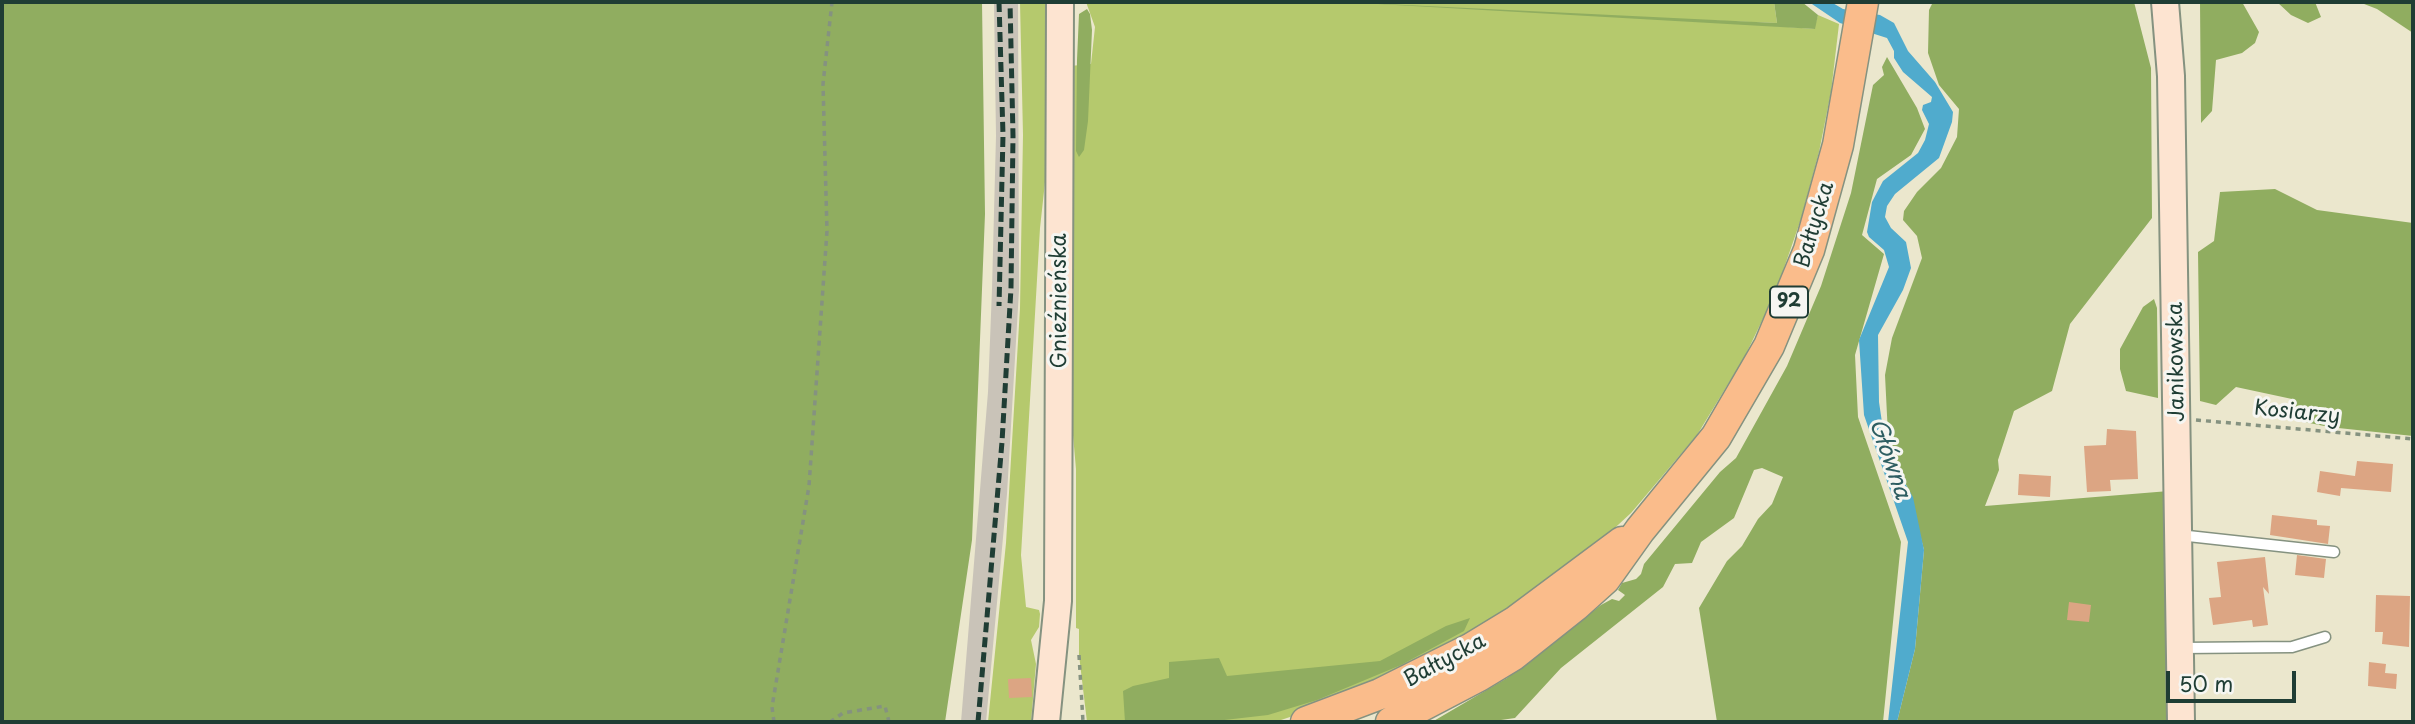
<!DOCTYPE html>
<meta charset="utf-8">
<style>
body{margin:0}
#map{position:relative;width:2415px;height:724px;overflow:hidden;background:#ebe7cd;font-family:"Playpen Sans",sans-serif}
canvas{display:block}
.frame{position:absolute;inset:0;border:4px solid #1f3d34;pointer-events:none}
.scale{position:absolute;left:2166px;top:671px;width:130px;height:32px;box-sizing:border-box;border:4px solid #1f3d34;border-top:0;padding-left:9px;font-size:21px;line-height:24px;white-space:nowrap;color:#1f3d34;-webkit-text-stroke:5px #f6f6f2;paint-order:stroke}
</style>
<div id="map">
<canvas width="2415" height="724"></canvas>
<div class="frame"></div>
<div class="scale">50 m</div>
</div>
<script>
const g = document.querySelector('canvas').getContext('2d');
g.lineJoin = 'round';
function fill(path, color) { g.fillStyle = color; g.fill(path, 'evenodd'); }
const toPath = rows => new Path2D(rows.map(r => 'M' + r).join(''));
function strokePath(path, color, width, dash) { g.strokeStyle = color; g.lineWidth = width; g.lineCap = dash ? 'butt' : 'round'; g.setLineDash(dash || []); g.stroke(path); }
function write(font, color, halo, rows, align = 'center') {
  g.font = font + ' "Playpen Sans",sans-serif'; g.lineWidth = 6; g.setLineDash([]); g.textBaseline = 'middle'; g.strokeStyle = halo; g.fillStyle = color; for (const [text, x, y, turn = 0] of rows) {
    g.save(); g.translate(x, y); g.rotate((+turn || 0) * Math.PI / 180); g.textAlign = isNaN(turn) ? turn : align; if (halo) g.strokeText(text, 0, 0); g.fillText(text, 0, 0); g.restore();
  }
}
fill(toPath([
 [994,2,1018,2,1019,290,1007,494,986,722,961,722,988,392,992,289,996,136]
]), '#c9c3b8');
fill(toPath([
 [1020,2,1046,2,1049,57,1046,173,1040,228,1021,555,1026,607,1039,610,1040,614,1039,627,1031,640,1036,664,1031,722,988,722,1006,543,1020,308,1023,135],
 [1086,2,1774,2,1777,23,1698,20,1814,29,1818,15,1839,24,1831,92,1819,152,1801,219,1775,294,1744,358,1697,435,1631,513,1581,559,1502,617,1317,708,1275,722,1087,722,1079,655,1079,629,1076,628,1076,469,1070,401,1070,66,1091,64,1095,27]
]), '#b5c96d');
fill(toPath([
 [2,2,982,2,985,214,972,540,945,722,2,722],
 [1343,2,1777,23,1774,2,1802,2,1818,15,1815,29],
 [1933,2,2134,2,2151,68,2152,218,2070,324,2052,391,2014,411,1998,460,1999,470,1985,506,2169,491,2172,722,1897,722,1915,649,1924,550,1908,488,1895,466,1884,436,1888,435,1885,375,1892,338,1922,258,1917,236,1903,220,1904,211,1917,192,1941,168,1957,137,1959,109,1939,85,1928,53,1929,10],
 [2200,2,2242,2,2259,32,2255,43,2242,53,2216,60,2212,111,2201,123],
 [2277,2,2315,2,2321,17,2308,23,2291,15],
 [2359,2,2413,3,2413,33,2377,9],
 [1087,9,1090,14,1092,30,1088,121,1084,150,1079,157,1076,151,1077,60,1079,14],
 [1887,57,1917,108,1925,129,1911,155,1877,179,1862,235,1884,254,1855,355,1858,417,1901,542,1883,722,1717,722,1699,608,1727,561,1742,546,1758,519,1772,504,1783,477,1762,468,1754,470,1734,518,1701,542,1692,563,1675,564,1663,587,1561,668,1515,718,1487,722,1432,722,1507,678,1601,605,1612,599,1619,601,1625,595,1618,590,1622,583,1636,579,1641,574,1644,564,1720,472,1736,458,1787,366,1821,286,1851,193,1873,85,1884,75,1882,67],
 [2275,189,2317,210,2413,223,2413,436,2329,427,2295,420,2292,399,2236,387,2216,405,2200,401,2198,252,2214,241,2220,192],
 [2154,299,2157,308,2158,398,2126,391,2120,369,2120,349,2143,307],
 [1470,618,1464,631,1401,665,1317,700,1268,715,1207,722,1125,722,1123,691,1133,686,1169,678,1169,662,1219,658,1227,676,1380,661,1446,626]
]), '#90ad60');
fill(toPath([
 [1809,2,1831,2,1843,9,1880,15,1894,23,1908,51,1935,82,1953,112,1952,122,1939,158,1895,194,1887,206,1885,217,1891,228,1906,242,1911,268,1903,290,1878,335,1879,402,1884,436,1895,466,1913,497,1924,550,1915,649,1897,722,1888,722,1908,542,1864,415,1859,340,1889,267,1884,250,1869,237,1867,232,1872,202,1883,181,1918,153,1925,140,1929,124,1922,110,1923,105,1931,102,1932,97,1903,72,1894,58,1894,51,1887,38,1840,23]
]), '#50abcd');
fill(toPath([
 [2107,429,2136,431,2138,479,2110,480,2111,491,2087,492,2084,446,2106,445],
 [2357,461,2393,464,2391,492,2341,488,2340,496,2317,492,2320,471,2355,476],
 [2019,474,2051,476,2050,497,2018,495],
 [2272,515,2317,520,2317,525,2330,526,2328,544,2270,535],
 [2297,555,2326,559,2324,578,2295,575],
 [2265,557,2269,594,2263,587,2268,625,2253,627,2252,620,2213,625,2209,598,2221,597,2217,562],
 [2376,595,2410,596,2409,647,2382,644,2383,632,2375,632],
 [2069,602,2091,605,2089,622,2067,620],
 [2369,662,2386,664,2385,673,2397,674,2396,689,2368,686],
 [1031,678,1032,697,1009,698,1008,679]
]), '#dca583');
const lane = toPath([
 [2179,535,2334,552],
 [2181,648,2292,647,2325,637]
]);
const secondary = toPath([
 [2165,2,2171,76,2181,722],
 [1046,722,1058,601,1060,2]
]);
const primary = toPath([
 [1306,722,1380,694,1470,649,1516,621,1622,542],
 [1391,722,1479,676,1512,656,1575,606,1605,579,1640,530,1716,437,1769,346,1809,250,1838,145,1863,2]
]);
strokePath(lane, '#859280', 13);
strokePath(secondary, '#859280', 30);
strokePath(primary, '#859280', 33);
strokePath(toPath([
 [2196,420,2413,439],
 [1079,655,1083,722],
 [774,722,772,707,809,486,827,231,823,84,832,2],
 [830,722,843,713,885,706,889,722]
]), '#859280', 3.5, [5, 5]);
strokePath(lane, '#fff', 10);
strokePath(secondary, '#fde4d1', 26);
strokePath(primary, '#fabc8b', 30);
strokePath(toPath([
 [999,2,1003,135,999,306],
 [978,722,1002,442,1011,288,1013,136,1010,2]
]), '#1f3d34', 5, [10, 5]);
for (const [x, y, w] of [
 [1789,302,38]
]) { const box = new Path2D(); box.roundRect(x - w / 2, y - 15.5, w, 31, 5); g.fillStyle = '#f6f6f2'; g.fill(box); strokePath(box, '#1f3d34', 2); }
write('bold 19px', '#1f3d34', null, [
 ["92",1789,302]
]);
write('21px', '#1f3d34', '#f6f6f2', [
 ["Bałtycka",1815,225,-73],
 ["Gnieźnieńska",1060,301,-90],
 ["Janikowska",2177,362,-91],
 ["Kosiarzy",2297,413,6],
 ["Bałtycka",1445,661,-28]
]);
write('italic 23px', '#2e5e62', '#f6f6f2', [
 ["Główna",1889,459,71]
]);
</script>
